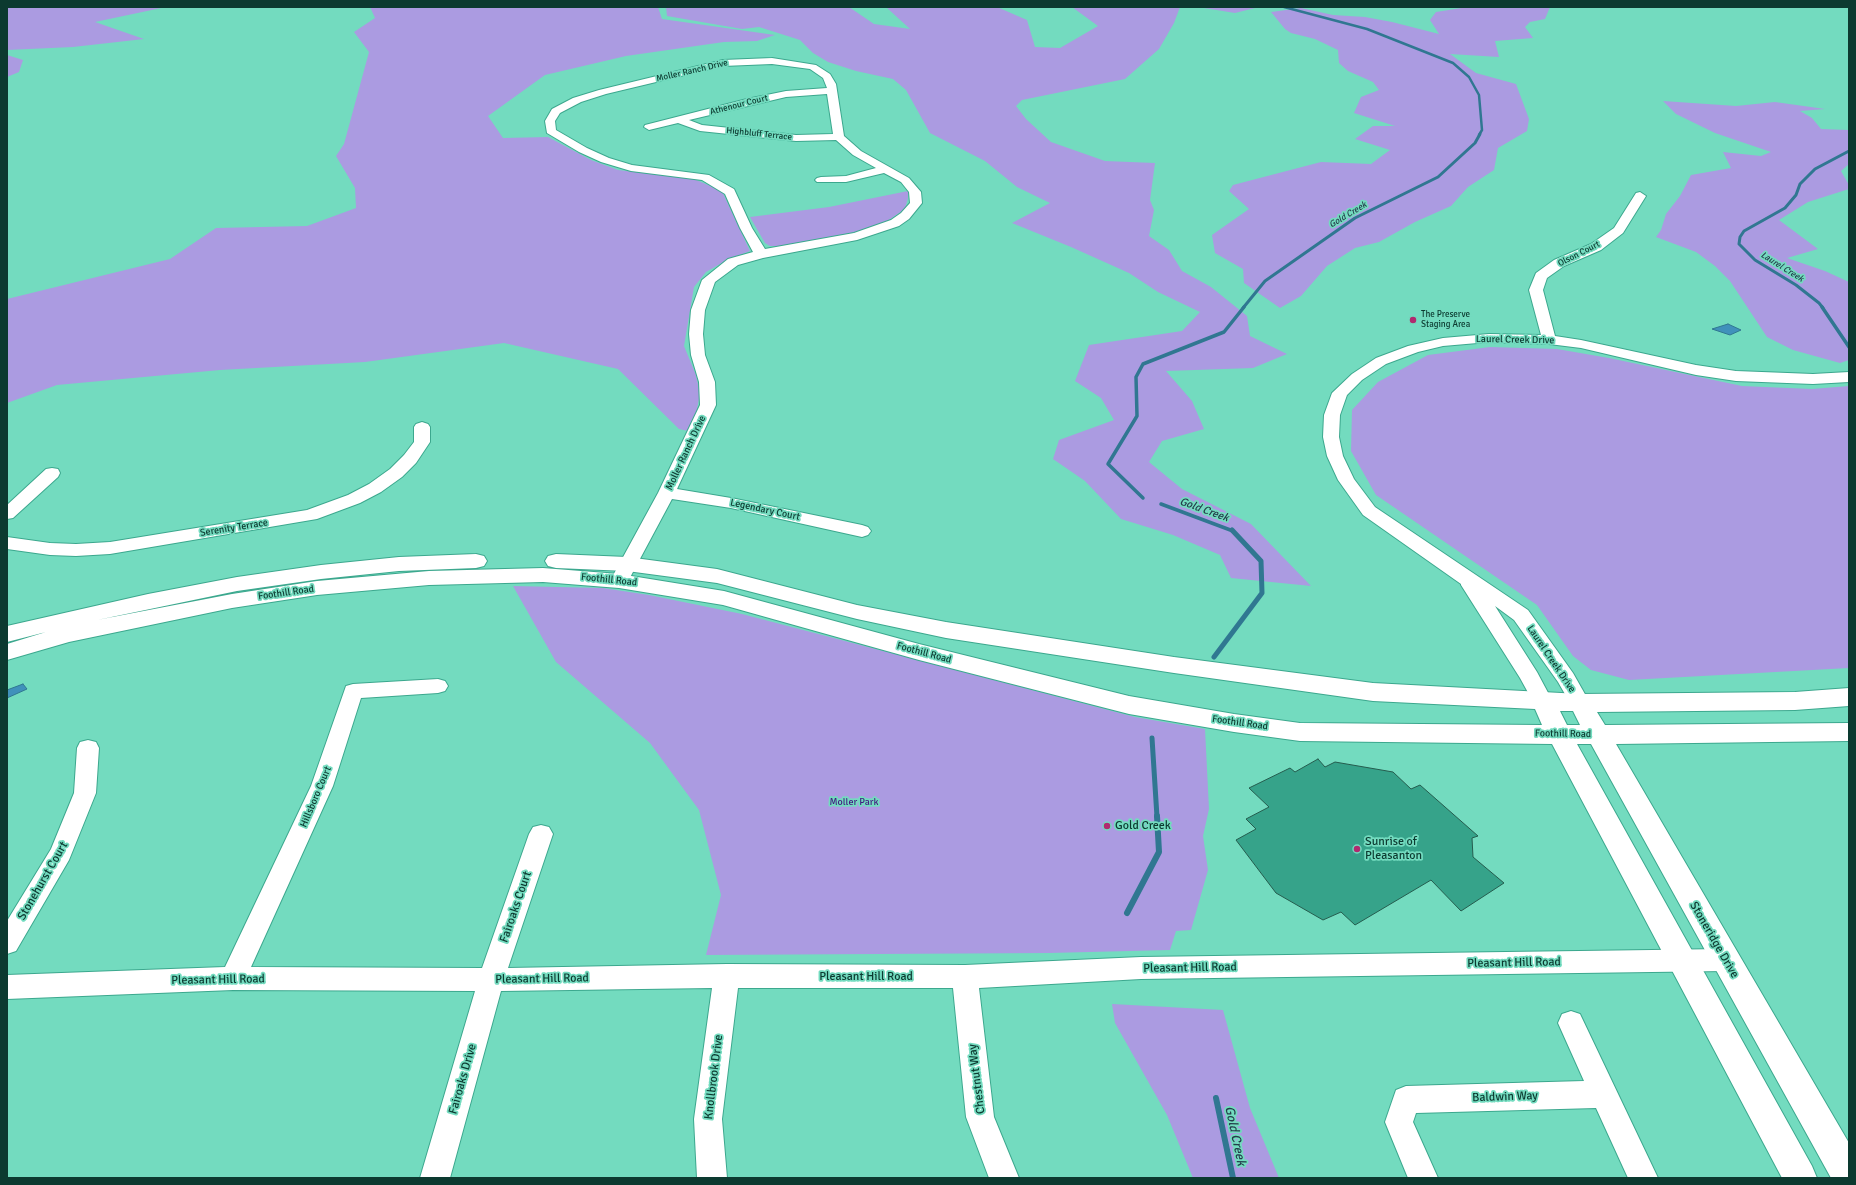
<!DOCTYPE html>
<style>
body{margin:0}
#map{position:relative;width:1856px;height:1185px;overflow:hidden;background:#73dbbf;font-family:Signika,sans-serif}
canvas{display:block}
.frame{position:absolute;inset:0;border:8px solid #0c3a30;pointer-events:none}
</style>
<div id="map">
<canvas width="1856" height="1185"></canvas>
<div class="frame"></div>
</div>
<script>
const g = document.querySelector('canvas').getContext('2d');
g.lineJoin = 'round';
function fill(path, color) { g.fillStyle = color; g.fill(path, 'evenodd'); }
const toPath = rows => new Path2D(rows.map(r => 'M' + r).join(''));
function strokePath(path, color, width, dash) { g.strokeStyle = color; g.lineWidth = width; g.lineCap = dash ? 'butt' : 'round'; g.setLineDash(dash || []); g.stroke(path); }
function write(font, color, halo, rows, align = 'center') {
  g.font = font + ' Signika,sans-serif'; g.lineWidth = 3.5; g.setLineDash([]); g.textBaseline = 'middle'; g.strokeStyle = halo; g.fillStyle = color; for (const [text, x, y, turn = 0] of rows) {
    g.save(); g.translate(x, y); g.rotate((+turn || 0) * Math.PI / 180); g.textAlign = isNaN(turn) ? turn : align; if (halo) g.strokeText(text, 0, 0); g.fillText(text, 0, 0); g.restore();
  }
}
fill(toPath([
 [7,7,166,7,95,22,144,39,73,47,7,50],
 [370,7,658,7,662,19,775,35,757,41,724,42,626,56,545,75,488,116,503,138,548,137,591,160,618,170,694,179,722,191,750,251,727,260,706,272,694,287,684,346,696,375,700,394,696,414,688,431,679,429,618,369,504,343,365,362,220,370,57,385,7,403,7,299,170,259,216,228,307,226,356,208,355,188,336,156,344,144,369,52,354,32,375,18],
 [666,7,849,7,874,24,910,29,886,7,997,7,1027,20,1035,47,1060,48,1098,26,1072,7,1180,7,1174,23,1159,49,1125,79,1022,100,1016,106,1026,119,1051,142,1105,161,1155,163,1150,200,1154,210,1149,236,1169,250,1182,271,1211,287,1247,316,1250,336,1287,354,1253,368,1166,371,1192,401,1204,429,1162,441,1149,462,1182,489,1251,524,1311,586,1231,578,1220,555,1173,535,1121,519,1085,481,1053,459,1059,440,1114,420,1101,398,1075,381,1089,345,1182,331,1200,312,1158,292,1129,273,1071,247,1012,223,1050,203,1017,187,985,161,930,133,906,90,893,79,856,71,828,62,813,53,800,40,759,27,742,29,667,16],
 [1198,7,1259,7,1235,13],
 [1468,7,1550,7,1545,19,1530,22,1525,27,1533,38,1495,41,1499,57,1450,54,1476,73,1516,84,1529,119,1527,131,1498,148,1494,170,1468,187,1451,206,1415,222,1379,242,1355,248,1327,266,1301,296,1280,308,1244,283,1243,269,1215,253,1212,235,1249,209,1229,191,1233,185,1321,162,1371,164,1390,150,1355,139,1373,126,1395,126,1354,113,1361,97,1379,90,1373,82,1348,71,1339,63,1338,50,1315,39,1291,33,1285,29,1271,12,1301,8,1333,15,1365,17,1392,22,1439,34,1430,20,1436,12],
 [7,55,23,60,19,72,7,77],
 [1663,101,1736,106,1775,102,1825,109,1800,111,1812,118,1821,129,1849,130,1849,164,1841,171,1849,185,1849,189,1808,202,1779,220,1818,249,1787,258,1825,271,1849,282,1849,360,1840,363,1793,350,1767,337,1730,281,1715,266,1696,252,1656,237,1661,230,1666,214,1680,196,1691,175,1731,168,1723,152,1761,156,1771,152,1715,133,1676,114],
 [908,191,908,198,905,209,886,222,862,231,779,246,770,246,765,243,750,217,829,207],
 [1490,347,1557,349,1609,358,1742,386,1812,389,1849,386,1849,668,1629,680,1591,670,1573,656,1537,605,1376,495,1351,451,1352,410,1378,382,1428,355],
 [513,586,603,588,649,595,742,614,1135,717,1205,729,1209,809,1203,836,1208,870,1191,930,1176,931,1170,950,1049,953,706,955,721,895,699,810,650,743,556,662],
 [1112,1004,1223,1010,1250,1108,1279,1178,1193,1178,1167,1115,1115,1023]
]), '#ab9be1');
const water = toPath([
 [1728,324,1741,330,1730,335,1712,329,1728,324],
 [23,684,27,689,7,698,7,690,23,684]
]);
fill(water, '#4091bb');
strokePath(water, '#307791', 1);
strokePath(toPath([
 [1284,7,1367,29,1453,63,1469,77,1479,95,1482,130,1479,135]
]), '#307791', 2.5);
strokePath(toPath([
 [1243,308,1265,281,1355,218,1438,177,1475,143,1480,134],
 [1823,308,1819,303,1796,285,1755,260,1739,244,1740,237,1744,231,1785,208,1796,195,1800,184,1815,169,1849,151]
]), '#307791', 3);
strokePath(toPath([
 [1822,307,1849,347],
 [1143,498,1108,464,1137,416,1136,377,1143,364,1224,332,1244,307],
 [1161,504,1233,531]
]), '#307791', 3.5);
strokePath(toPath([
 [1214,657,1262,593,1261,561,1232,530],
 [1152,738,1157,817]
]), '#307791', 5);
strokePath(toPath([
 [1127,913,1159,852,1157,816],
 [1216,1098,1233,1178]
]), '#307791', 6);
const building = toPath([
 [1318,759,1325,767,1335,762,1393,772,1411,789,1420,785,1478,836,1472,838,1473,857,1504,883,1461,911,1431,880,1355,925,1341,912,1323,920,1276,893,1236,840,1256,829,1246,819,1269,807,1249,788,1290,768,1295,772,1318,759]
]);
fill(building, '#36a38a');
strokePath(building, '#255c4e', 1);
const minor = toPath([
 [772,58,816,65,830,74,836,84,844,136,861,151,909,178,921,192,922,203,909,219,899,226,857,240,763,258,738,265,715,282,705,310,703,334,705,355,715,382,716,405,677,489,731,498,862,525,868,527,871,531,868,535,862,537,731,508,672,499,626,585,619,587,612,585,610,581,658,493,700,405,699,382,691,355,689,334,691,310,702,280,728,259,753,252,740,228,725,194,702,180,631,171,601,162,579,152,547,133,545,121,552,109,573,98,599,90,723,60,772,58],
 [772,64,810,69,823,78,827,88,786,91,747,99,645,125,644,127,649,130,678,123,700,131,796,141,836,140,853,155,876,168,846,176,821,177,817,178,815,180,817,182,846,182,884,173,901,182,909,192,910,203,901,213,891,220,854,233,765,249,752,228,734,189,709,175,632,165,609,158,587,148,556,130,555,121,560,113,581,102,606,94,723,66,772,64],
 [827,94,833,134,796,135,702,125,689,120,786,97,827,94],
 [1640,192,1646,196,1623,233,1601,250,1564,266,1547,278,1543,290,1555,336,1581,340,1696,365,1736,371,1813,374,1849,372,1849,382,1813,384,1736,381,1696,375,1581,348,1549,344,1489,342,1443,346,1418,352,1386,364,1362,380,1347,395,1340,415,1339,437,1343,456,1354,479,1375,507,1528,610,1573,673,1590,703,1587,708,1580,711,1573,708,1558,682,1514,620,1495,606,1537,672,1553,702,1550,707,1543,710,1536,707,1520,678,1461,585,1461,584,1363,515,1338,480,1327,456,1323,437,1324,415,1332,393,1352,374,1376,358,1408,346,1443,338,1489,334,1541,335,1529,290,1536,273,1554,260,1591,244,1614,228,1636,193,1640,192],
 [422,422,428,424,430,427,430,442,416,463,402,477,381,492,360,503,317,519,110,554,76,556,50,555,7,549,7,537,50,543,76,544,110,542,307,510,348,495,369,484,390,469,404,455,414,442,414,427,416,424,422,422],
 [52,468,58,469,60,473,58,477,13,518,7,519,7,505,46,469,52,468],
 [438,679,445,681,448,686,445,691,438,693,361,698,333,786,251,967,482,968,529,834,533,827,541,825,549,827,553,834,508,968,727,964,965,965,1141,957,1725,949,1734,952,1738,960,1734,968,1725,971,1141,979,979,988,994,1117,1019,1178,989,1178,966,1117,953,988,738,988,722,1119,727,1178,697,1178,694,1119,712,988,501,991,450,1178,420,1178,475,991,233,990,7,999,7,975,225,967,311,786,346,686,353,684,438,679],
 [88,740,96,742,99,748,96,793,69,860,16,951,7,954,7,921,51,849,74,793,77,748,80,742,88,740],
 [1571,1011,1580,1014,1658,1178,1628,1178,1596,1108,1416,1113,1413,1122,1438,1178,1408,1178,1385,1122,1396,1090,1406,1086,1584,1081,1558,1023,1562,1014,1571,1011]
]);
const secondary = toPath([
 [476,554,484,556,487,561,484,566,476,568,399,571,321,579,237,591,97,620,232,594,317,581,429,571,543,568,619,574,724,591,919,644,1129,696,1234,714,1300,723,1542,725,1535,709,1373,701,1174,673,946,638,857,619,717,583,627,571,556,568,548,566,545,561,548,556,556,554,627,557,717,569,857,605,946,622,1174,657,1373,683,1580,694,1795,692,1849,688,1849,706,1795,710,1597,712,1605,725,1849,723,1849,741,1616,744,1849,1143,1849,1178,1831,1178,1591,744,1577,744,1812,1166,1817,1178,1782,1178,1552,744,1300,741,1234,732,1129,714,919,660,723,605,619,588,543,582,429,585,317,595,232,608,69,642,7,660,7,644,46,632,7,642,7,626,148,594,237,577,321,565,399,557,476,554],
 [1560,711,1573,711,1580,725,1567,725,1560,711]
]);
strokePath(minor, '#3ca88e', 2);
strokePath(secondary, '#3ca88e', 2);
fill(minor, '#fff');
fill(secondary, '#fff');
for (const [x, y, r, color] of [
 [1413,320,4,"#b02a6f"],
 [1107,826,4,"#b02a6f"],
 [1357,849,4,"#b02a6f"]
]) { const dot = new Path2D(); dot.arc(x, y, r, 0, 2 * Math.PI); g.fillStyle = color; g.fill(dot); strokePath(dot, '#73dbbf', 1.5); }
write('9px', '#0c3a30', '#73dbbf', [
 ["Moller Ranch Drive",692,71,-13],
 ["Athenour Court",739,105,-14],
 ["Highbluff Terrace",759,134,6],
 ["Olson Court",1579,254,-27]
]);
write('italic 9px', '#243d4b', '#73dbbf', [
 ["Gold Creek",1348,215,-31],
 ["Laurel Creek",1782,267,32]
]);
write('9px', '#0c3a30', '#73dbbf', [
 ["The Preserve",1421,315],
 ["Staging Area",1421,325]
], 'left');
write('10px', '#0c3a30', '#73dbbf', [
 ["Laurel Creek Drive",1515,340,1],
 ["Moller Ranch Drive",686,453,-65],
 ["Legendary Court",765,510,12],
 ["Serenity Terrace",234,528,-9],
 ["Foothill Road",609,580,6],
 ["Foothill Road",286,593,-8],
 ["Foothill Road",924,653,15],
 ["Laurel Creek Drive",1551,659,56],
 ["Foothill Road",1240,723,8],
 ["Foothill Road",1563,734,1],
 ["Hillsboro Court",316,797,-67]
]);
write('10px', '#421a81', '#73dbbf', [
 ["Moller Park",854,802]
]);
write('italic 11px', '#243d4b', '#73dbbf', [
 ["Gold Creek",1204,510,20]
]);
write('12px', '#0c3a30', '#73dbbf', [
 ["Gold Creek",1115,826],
 ["Sunrise of",1365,842],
 ["Pleasanton",1365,856]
], 'left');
write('12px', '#0c3a30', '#73dbbf', [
 ["Stonehurst Court",43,881,-60],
 ["Fairoaks Court",516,907,-71],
 ["Stoneridge Drive",1714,940,60],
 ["Pleasant Hill Road",1514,963,-1],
 ["Pleasant Hill Road",1190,968,-1],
 ["Pleasant Hill Road",866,977],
 ["Pleasant Hill Road",542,979,-1],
 ["Pleasant Hill Road",218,980,-1],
 ["Knollbrook Drive",714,1077,-83],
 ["Fairoaks Drive",463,1079,-74],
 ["Chestnut Way",977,1079,-97],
 ["Baldwin Way",1505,1097,-2]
]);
write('italic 13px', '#243d4b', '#73dbbf', [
 ["Gold Creek",1235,1136,78]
]);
</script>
